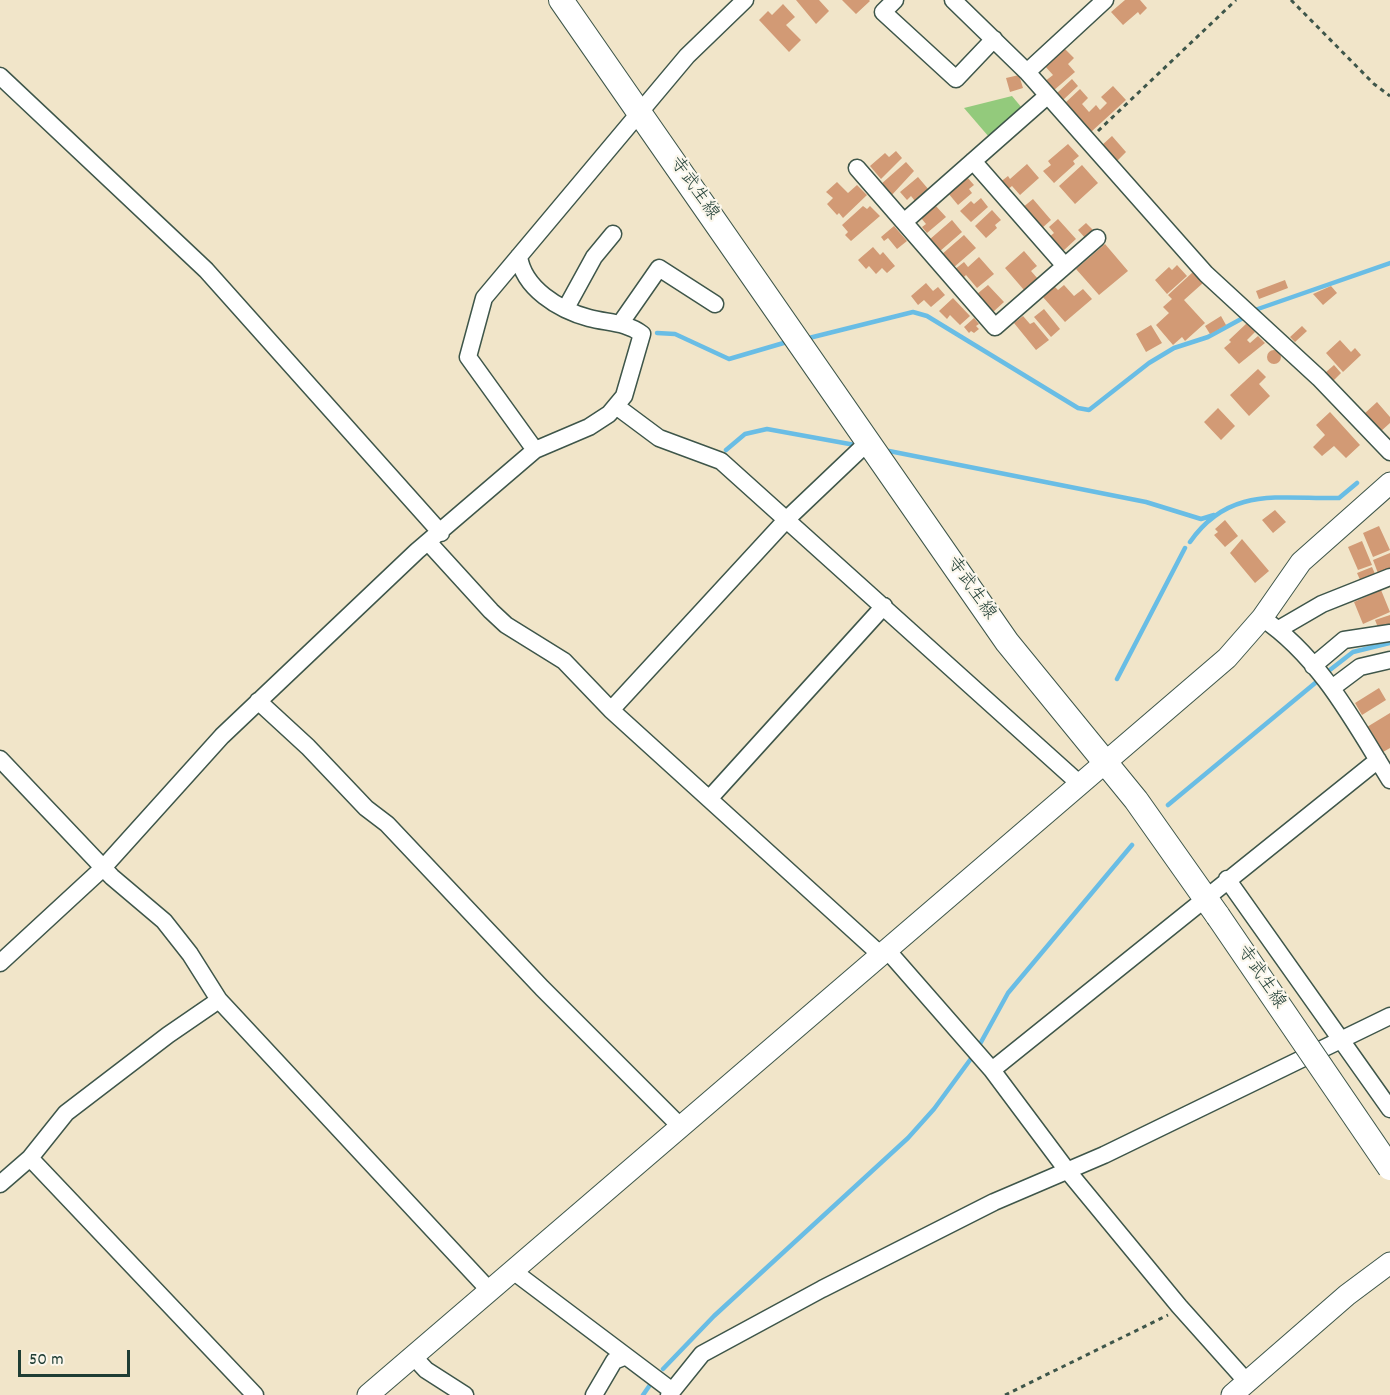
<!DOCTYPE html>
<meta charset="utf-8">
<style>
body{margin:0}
#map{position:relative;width:1390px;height:1395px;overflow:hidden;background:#f1e5c9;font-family:Dekko,sans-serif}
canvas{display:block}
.scale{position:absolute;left:18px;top:1350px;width:112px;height:27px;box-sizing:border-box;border:3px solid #1f3d34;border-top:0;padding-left:8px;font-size:18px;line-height:21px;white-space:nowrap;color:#1f3d34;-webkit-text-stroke:4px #fbf7ec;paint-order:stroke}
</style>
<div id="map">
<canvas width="1390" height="1395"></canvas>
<div class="scale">50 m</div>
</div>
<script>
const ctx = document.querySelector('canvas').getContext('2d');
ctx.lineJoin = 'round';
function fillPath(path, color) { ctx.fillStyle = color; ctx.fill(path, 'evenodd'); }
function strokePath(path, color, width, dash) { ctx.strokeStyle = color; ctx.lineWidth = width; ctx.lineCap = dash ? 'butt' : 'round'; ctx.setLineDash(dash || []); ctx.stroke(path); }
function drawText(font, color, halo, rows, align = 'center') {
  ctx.font = font + ' Dekko,"Klee One",sans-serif'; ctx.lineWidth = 4.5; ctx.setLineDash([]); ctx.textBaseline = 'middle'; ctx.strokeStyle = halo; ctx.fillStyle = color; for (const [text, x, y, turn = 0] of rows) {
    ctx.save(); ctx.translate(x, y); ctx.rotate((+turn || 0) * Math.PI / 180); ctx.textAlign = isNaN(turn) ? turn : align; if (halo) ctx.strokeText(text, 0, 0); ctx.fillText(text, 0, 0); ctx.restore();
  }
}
const green = new Path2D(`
 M1012,96L1022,108L989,137L964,108Z`);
const stream = new Path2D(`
 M1255,310L1390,263
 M657,333L675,334L729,359L787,342
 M805,339L913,312L927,316L1078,408L1089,410L1149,363L1174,348L1208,337L1243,318
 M726,450L745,434L767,429L855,445
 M889,451L1146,502L1201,519L1214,515
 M1190,542C1229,486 1279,499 1339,498L1357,483
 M1326,673L1353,652L1390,643
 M1117,679L1185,548
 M1168,805L1320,679
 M980,1044L1008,993L1132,845
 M663,1369L714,1316L908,1138L934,1109L970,1060
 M643,1395L652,1382`);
const building = new Path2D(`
 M796,0H819L829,11L816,24Z
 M842,0H869L870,1L856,14Z
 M1125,0H1140L1147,8L1140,15L1138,12L1123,25L1111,12Z
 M783,4L795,17L786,25L801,40L789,52L759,20L768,11L772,15Z
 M1064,48L1074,58L1068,64L1075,72L1053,91L1044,82L1053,75L1044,65Z
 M1019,75L1023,88L1010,92L1006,78Z
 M1072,79L1078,86L1063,100L1057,93Z
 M1113,86L1126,100L1091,132L1065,103L1080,89L1088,98L1082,104L1089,112L1096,105L1100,110L1107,103L1101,97Z
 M1112,136L1126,152L1116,162L1101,146Z
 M1068,144L1079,156L1073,161L1075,164L1054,183L1043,171L1051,165L1048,161Z
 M896,151L902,158L881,179L870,166L885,153L889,157Z
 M906,162L914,171L890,197L880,185Z
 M1027,164L1039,178L1020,195L1012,186L1006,191L999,183L1008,176L1010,179Z
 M1082,165L1098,183L1075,204L1059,186Z
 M918,177L929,190L915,201L911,196L907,200L900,192Z
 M967,177L974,185L969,189L972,193L958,205L948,193Z
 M837,182L848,193L857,185L867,195L843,218L839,213L837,215L827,204L833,198L826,192Z
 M981,198L988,207L971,222L960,211L971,201L974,204Z
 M1033,199L1051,220L1041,229L1022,208Z
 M935,205L946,217L927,233L922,227L926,224L921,218Z
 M863,206L867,209L870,206L880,216L851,241L845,235L848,232L842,225Z
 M992,210L1001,220L995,225L997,228L986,238L975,226Z
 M1058,219L1076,239L1062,252L1049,237L1054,233L1049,227Z
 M952,220L962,232L939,252L929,240Z
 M1086,223L1094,231L1086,239L1078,230Z
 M894,226L907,241L897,249L888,238L884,241L881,237Z
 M964,235L976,248L953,268L941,255Z
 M1105,244L1128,271L1099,295L1076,269Z
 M873,247L880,255L883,252L895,266L887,273L882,268L876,274L869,266L866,269L858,260Z
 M1024,251L1037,266L1031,271L1038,279L1024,290L1005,268Z
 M979,257L994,274L977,288L966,275L962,279L954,270L964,262L968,267Z
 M1177,265L1187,276L1167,294L1155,280L1169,267L1172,270Z
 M1193,272L1203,283L1184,300L1205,323L1185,341L1182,337L1173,345L1156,325L1169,313L1163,307L1172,299L1168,295Z
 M1285,280L1288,288L1259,299L1256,291Z
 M926,283L933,291L938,287L945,295L931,307L924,300L918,305L911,296Z
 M988,285L1004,302L993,312L977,294Z
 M1064,285L1074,296L1083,289L1092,299L1065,322L1042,296L1054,286L1058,290Z
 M1331,286L1337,293L1323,305L1313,294Z
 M953,298L970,316L960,325L950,315L947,319L939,311Z
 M1044,309L1060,329L1051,337L1034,317Z
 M1023,316L1030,324L1034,322L1049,340L1036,350L1014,323Z
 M1221,316L1226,325L1210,334L1205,326Z
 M974,318L979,324L976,326L979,329L974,333L971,331L969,333L964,327Z
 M1247,323L1255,332L1247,340L1250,343L1258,336L1265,343L1239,364L1224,348L1231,342L1229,340Z
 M1151,325L1162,343L1146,352L1136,334Z
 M1302,326L1307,331L1295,342L1290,337Z
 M1340,340L1351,352L1355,348L1361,355L1343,372L1326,353Z
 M1267 357a7 7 0 1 1 14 0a7 7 0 1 1-14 0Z
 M1334,365L1341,373L1332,382L1325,373Z
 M1258,369L1266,377L1259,384L1270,396L1249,416L1230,395Z
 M1377,402L1390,417V423L1380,432L1364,414Z
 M1218,408L1235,426L1221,440L1204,422Z
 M1330,412L1360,445L1346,458L1334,446L1322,456L1313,447L1325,435L1316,425Z
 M1275,510L1286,522L1273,533L1262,520Z
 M1225,520L1238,536L1225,547L1214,535L1218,532L1215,529Z
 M1379,526L1390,550L1373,557L1363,533Z
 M1242,539L1269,571L1255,583L1230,553Z
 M1362,541L1372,565L1358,570L1348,547Z
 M1390,553V571L1379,576L1373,560Z
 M1372,567L1376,576L1361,582L1357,573Z
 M1381,590L1390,612L1363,624L1354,602Z
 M1390,615V626L1379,630L1375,620Z
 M1379,688L1386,700L1362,715L1355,703Z
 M1390,713V748L1383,752L1367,727Z`);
const path = new Path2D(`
 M1291,0L1374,84L1390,96
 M1098,131L1236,0
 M1005,1395L1168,1315`);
const minor = new Path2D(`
 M895,0L883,12L956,79L994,39
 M953,0L1027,72L1206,274L1319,378L1390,452
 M1027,72L1105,0
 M0,76L206,270L441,533
 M973,161L1065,266
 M857,168L995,327L1097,238
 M904,222L1047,96
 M566,308L594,257L613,234
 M620,324L659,268L715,304
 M616,406L659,438L721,461L1081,785
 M535,450L468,357L484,298L687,56L745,0
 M429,543L491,611L506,625L564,661L611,710L881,955
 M1262,618C1320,657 1354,722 1390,780
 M1279,629L1322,604L1390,577
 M1313,666L1344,640L1390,633
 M1332,688L1360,667L1390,660
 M258,701L308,747L366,808L387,824L542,988L681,1127
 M611,710L787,519L868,442
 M0,759L112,877L164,921L190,954L219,1000L490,1291
 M709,799L884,606
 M1227,879L1390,1109
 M887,950L992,1070L1066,1169L1179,1306L1247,1382
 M0,963L103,868L222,736L417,551L535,450L589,427L609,414L624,396L642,334C626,322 608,323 589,318C559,310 523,288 519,256
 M992,1070L1378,760
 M30,1158L255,1395
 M0,1184L30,1158L66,1113L168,1035L219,1000
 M513,1271L671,1390
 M413,1356L426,1370L465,1395
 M594,1395L614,1361L626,1356
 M669,1395L702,1354L822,1289L994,1202L1104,1155L1390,1016`);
const tertiary = new Path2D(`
 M368,1395L1227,658L1262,618L1301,562L1390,483
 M1232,1395L1347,1295L1390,1263`);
const secondary = new Path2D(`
 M561,0L1007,642L1136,800L1218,916`);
const secondaryBridge = new Path2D(`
 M1218,916L1390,1168`);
const streetNames = [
 ["寺武生線",693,189,55],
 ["寺武生線",970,589,55],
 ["寺武生線",1260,978,56]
];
fillPath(green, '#93ca7c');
strokePath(stream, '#69bde5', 4.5);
fillPath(building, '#d29a75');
strokePath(minor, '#3e564a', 19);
strokePath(tertiary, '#3e564a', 23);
strokePath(secondary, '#3e564a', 26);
strokePath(path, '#3e564a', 3, [4.5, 4.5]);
strokePath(minor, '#fff', 16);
strokePath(tertiary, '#fff', 21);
strokePath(secondary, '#fff', 24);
strokePath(secondaryBridge, '#3e564a', 26, []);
strokePath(secondaryBridge, '#fff', 24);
drawText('18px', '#1f3d34', '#fbf7ec', streetNames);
</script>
